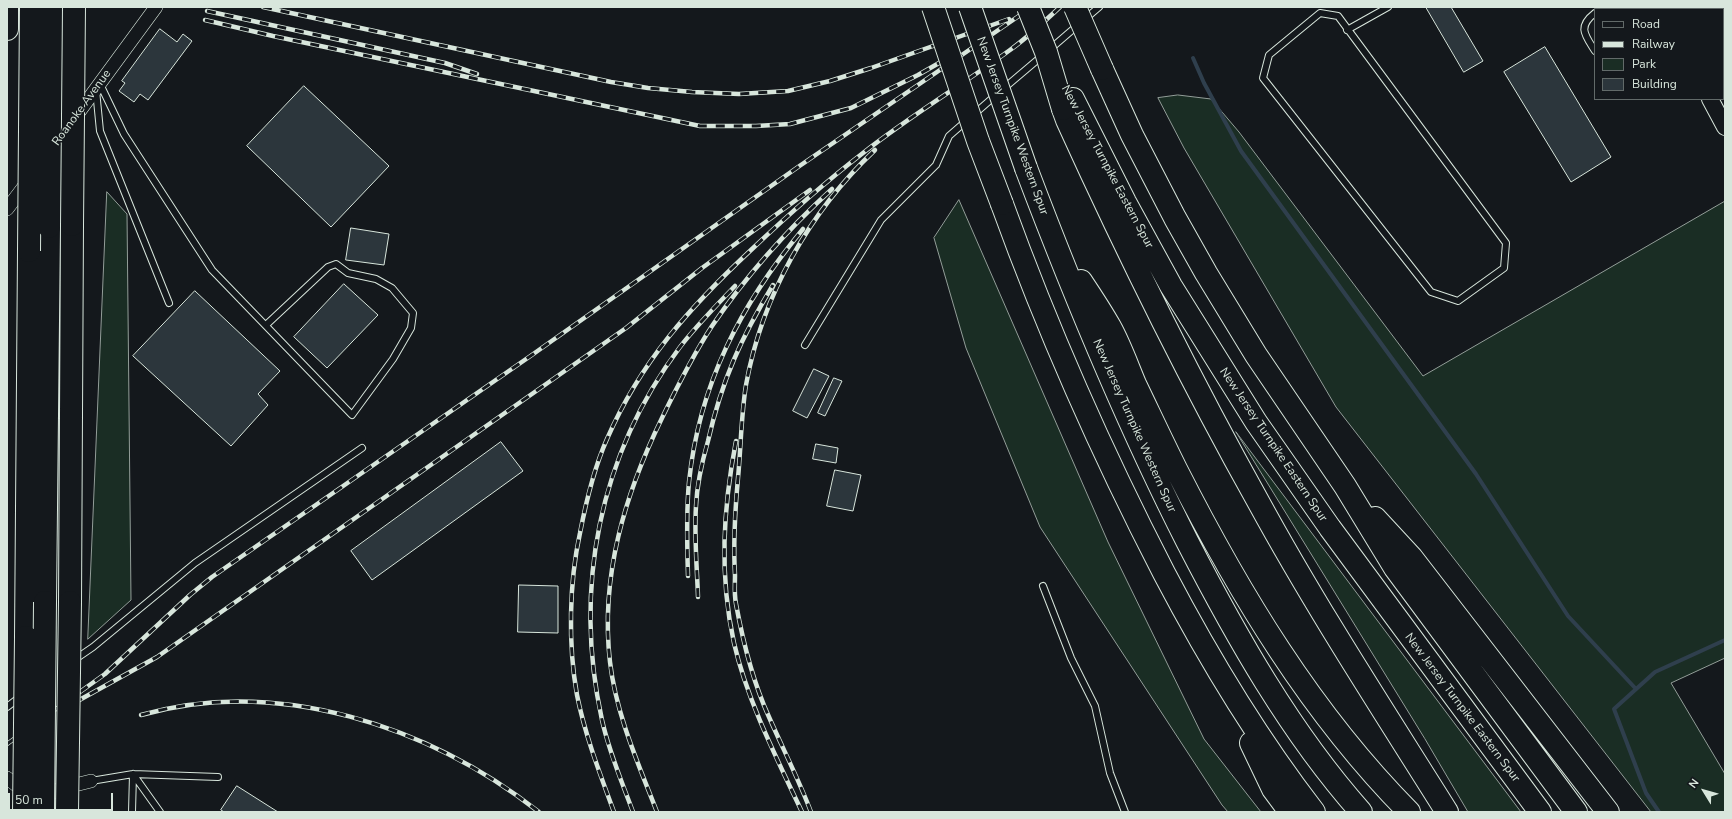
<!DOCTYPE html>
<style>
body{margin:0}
#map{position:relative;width:1732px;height:819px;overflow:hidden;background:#14181c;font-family:"Nunito Sans",sans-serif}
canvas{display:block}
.frame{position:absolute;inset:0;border:8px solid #d8e6dc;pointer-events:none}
.legend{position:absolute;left:1594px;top:8px;width:130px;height:92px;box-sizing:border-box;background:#14181c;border:1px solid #626a69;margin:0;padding:5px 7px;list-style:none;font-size:12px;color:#d8e6dc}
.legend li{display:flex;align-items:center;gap:8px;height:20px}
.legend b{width:20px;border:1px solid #626a69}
.north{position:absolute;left:1684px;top:771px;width:40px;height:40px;-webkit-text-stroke:3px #14181c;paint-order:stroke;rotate:307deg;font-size:11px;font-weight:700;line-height:16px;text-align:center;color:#d8e6dc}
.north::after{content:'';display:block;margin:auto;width:14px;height:18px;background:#d8e6dc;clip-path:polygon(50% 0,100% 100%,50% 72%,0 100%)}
.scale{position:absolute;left:8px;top:793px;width:105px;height:18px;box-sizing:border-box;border:2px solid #d8e6dc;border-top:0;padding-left:5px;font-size:12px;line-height:14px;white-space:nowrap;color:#d8e6dc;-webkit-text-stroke:3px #14181c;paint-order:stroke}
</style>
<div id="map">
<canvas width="1732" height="819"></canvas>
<div class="frame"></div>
<ul class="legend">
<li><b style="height:5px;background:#14181c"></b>Road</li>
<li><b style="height:5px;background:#d8e6dc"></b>Railway</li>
<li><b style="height:11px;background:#1a2d24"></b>Park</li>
<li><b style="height:11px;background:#2c363c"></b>Building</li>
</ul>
<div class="north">N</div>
<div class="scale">50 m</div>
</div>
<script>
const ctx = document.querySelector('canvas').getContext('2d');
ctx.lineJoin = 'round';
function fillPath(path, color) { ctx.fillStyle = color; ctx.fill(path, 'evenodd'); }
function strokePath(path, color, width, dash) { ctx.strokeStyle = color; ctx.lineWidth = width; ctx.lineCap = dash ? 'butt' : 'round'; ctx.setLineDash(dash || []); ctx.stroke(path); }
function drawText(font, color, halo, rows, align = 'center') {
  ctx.font = font + ' "Nunito Sans",sans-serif'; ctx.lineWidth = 3; ctx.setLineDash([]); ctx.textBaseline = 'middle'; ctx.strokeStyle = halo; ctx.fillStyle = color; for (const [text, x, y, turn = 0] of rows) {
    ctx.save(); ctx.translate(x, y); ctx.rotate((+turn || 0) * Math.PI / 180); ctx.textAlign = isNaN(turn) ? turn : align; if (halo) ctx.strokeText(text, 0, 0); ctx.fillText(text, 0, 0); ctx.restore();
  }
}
const green = new Path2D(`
 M1178,95L1211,99L1239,132L1423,376L1725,201V658L1671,683L1725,774V812H1651L1336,407L1184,148L1158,98Z
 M107,192L127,214L131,600L88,639Z
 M959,200L1108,542L1204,739L1261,812H1228L1222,805L1040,527L966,348L934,238Z
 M1236,432L1521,812H1468L1425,739Z`);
const stream = new Path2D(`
 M1193,58L1204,83L1241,151L1476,474L1568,616L1636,689
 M1659,812L1646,793L1614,709L1655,672L1725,640`);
const building = new Path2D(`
 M1426,7H1451L1483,61L1464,72Z
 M160,29L177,42L183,34L192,41L148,100L140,94L134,102L119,91L125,83L122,81Z
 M1545,47L1611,157L1571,182L1504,72Z
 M304,86L389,166L331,227L247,146Z
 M351,228L389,234L384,265L346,260Z
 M344,284L378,315L327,368L294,337Z
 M195,291L280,371L258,394L268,405L231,446L133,356Z
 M814,369L829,376L807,418L793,411Z
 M834,378L842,381L825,416L818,413Z
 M501,442L523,471L372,580L351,551Z
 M816,444L838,448L836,463L813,459Z
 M835,470L861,475L853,511L827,506Z
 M519,585L558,586V633L518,632Z
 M237,786L278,812H224L221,810Z`);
const service = new Path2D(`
 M1601,9L1603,7
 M1320,13L1338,16L1506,243L1504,268L1458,301L1431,292L1263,78L1269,55Z
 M1595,13C1577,27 1585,35 1595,51
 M1085,19L1099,7
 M1347,30L1388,7
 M1049,50L1078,25
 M100,84L124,134L212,270L352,415L393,359L411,328L413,313L392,288L376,279L348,273L336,264L328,267L266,325
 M1003,89L1042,56
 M96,90L100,131L169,303
 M805,345L881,220L936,165L949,136L996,95
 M1043,586L1071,658L1095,706L1110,773L1125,812
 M74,660L93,647L195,563L362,448
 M7,707L20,697
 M133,774L160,812
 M91,781L133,774L218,777
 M132,812L133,774`);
const minor = new Path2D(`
 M51,150L156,7
 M7,209L29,180
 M7,778L28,794
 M38,799L63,788L91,781`);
const tertiary = new Path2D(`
 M1657,7L1659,9
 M1710,99L1725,127`);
const motorway = new Path2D(`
 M7,29V7
 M1102,69L1132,135L1175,218L1206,273L1256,355L1345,486L1395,568L1576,812
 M1073,99L1125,202L1171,286L1256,422L1330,528L1540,812
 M1063,109L1067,120C1126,250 1189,378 1259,503C1317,609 1383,710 1447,812
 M1026,168C1074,295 1126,421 1187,541C1236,636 1290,732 1361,812
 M1002,204C1048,331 1102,453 1164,573C1208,657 1256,737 1314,812
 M1081,281C1091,296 1101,311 1110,327C1120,345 1127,365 1135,384C1149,413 1162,441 1176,469C1239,593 1311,713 1409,812
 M1375,518L1412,558L1608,812
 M45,602L49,227
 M70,602L72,225
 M26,637L29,251
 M1251,743L1273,789L1290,812`);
const rail = new Path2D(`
 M263,7L611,82L648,88L692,92L739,94L788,91L830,81L871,68L1009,19
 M207,11L445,63L477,74
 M205,20L273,36L700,126H756L790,124L851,108L918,75L946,59
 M736,441C723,509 719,575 734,643C747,700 777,759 802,812
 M688,576C687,545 686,513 689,482C699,384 741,304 803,229
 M698,597C697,567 694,536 696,506C697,484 702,462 708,441C722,380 741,338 773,285
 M74,703L157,657L626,328L702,268L810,190
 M141,715C278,676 429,726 539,812
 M7,744L105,674L190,595L212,577L529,357L798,167L1032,7
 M614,812C600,774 585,735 577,695C568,645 569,583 580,533C586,502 594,468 607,439C641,361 690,307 751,250C787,216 824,183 863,153C910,116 962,85 1010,50C1028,37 1044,22 1060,7
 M633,812C622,782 609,752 602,720C573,588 599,455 680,347C697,325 716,306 735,286
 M657,812C638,763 616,714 610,662C600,576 625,494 662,418C677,387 693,355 712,326C746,276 787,230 832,189
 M811,812C799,780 783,749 769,717C753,682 743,642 736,604C734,594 735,584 735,575C733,542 735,511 738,478C741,447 741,416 746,385C762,296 809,212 875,150`);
const motorwayBridge = new Path2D(`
 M933,7L978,141L1002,204
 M970,7L1026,168
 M1028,7L1046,52L1063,109
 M1075,7L1102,69
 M72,225L74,7
 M49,227L51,7
 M29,251L31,7
 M24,812L26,637
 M43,812L45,602
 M67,812L70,602`);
const streetNames = [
 ["Roanoke Avenue",82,108,-54],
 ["New Jersey Turnpike Western Spur",1012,126,70],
 ["New Jersey Turnpike Eastern Spur",1107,167,62],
 ["New Jersey Turnpike Western Spur",1134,426,66],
 ["New Jersey Turnpike Eastern Spur",1273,445,56],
 ["New Jersey Turnpike Eastern Spur",1462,708,53]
];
fillPath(green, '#1a2d24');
strokePath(green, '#939e99', 1);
strokePath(stream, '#2f3f4d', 4);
fillPath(building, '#2c363c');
strokePath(building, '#d8e6dc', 1);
strokePath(service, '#d8e6dc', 8);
strokePath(minor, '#d8e6dc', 14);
strokePath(tertiary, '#d8e6dc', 18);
strokePath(motorway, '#d8e6dc', 24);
strokePath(service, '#14181c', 6);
strokePath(minor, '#14181c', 13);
strokePath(tertiary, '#14181c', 16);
strokePath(motorway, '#14181c', 22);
strokePath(rail, '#d8e6dc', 4.5);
strokePath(rail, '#14181c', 3, [9]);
strokePath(motorwayBridge, '#d8e6dc', 24, []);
strokePath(motorwayBridge, '#14181c', 22);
drawText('12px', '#d8e6dc', '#14181c', streetNames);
</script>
